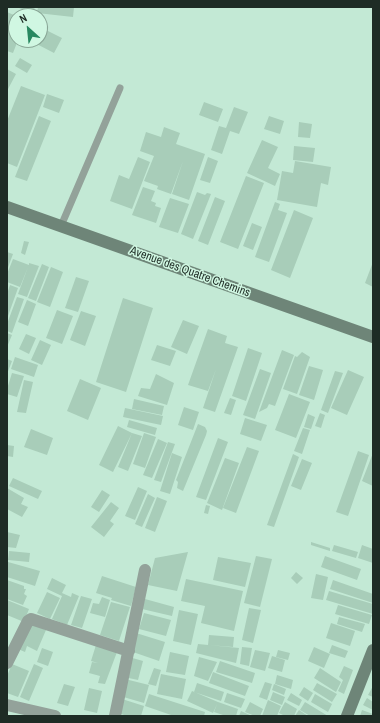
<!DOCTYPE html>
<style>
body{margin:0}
#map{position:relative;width:380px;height:723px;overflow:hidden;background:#c3e9d5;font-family:"Archivo Narrow",sans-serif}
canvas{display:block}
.frame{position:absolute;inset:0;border:8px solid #1e2c25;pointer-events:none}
.north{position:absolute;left:8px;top:8px;width:40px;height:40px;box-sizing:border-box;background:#d0f7e2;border:1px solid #89a696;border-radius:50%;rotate:333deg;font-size:11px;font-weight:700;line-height:16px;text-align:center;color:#1e2c25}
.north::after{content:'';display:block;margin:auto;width:14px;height:18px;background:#288860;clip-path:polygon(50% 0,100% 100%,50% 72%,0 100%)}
</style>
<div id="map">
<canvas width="380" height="723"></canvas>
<div class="frame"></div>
<div class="north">N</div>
</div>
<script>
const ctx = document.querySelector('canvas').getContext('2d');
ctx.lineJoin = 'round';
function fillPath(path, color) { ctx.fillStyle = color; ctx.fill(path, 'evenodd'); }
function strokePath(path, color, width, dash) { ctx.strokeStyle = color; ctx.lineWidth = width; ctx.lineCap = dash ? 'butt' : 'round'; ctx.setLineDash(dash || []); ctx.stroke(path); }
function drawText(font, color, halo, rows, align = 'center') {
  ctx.font = font + ' "Archivo Narrow",sans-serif'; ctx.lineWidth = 3; ctx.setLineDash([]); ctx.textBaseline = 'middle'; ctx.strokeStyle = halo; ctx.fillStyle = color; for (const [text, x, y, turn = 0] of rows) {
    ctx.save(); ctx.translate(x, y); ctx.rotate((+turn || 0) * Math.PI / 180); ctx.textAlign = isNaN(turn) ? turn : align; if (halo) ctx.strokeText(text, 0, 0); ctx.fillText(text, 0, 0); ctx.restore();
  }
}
const building = new Path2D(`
 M20,7H35L33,13L19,8Z
 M38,7H74L73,17L37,13Z
 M7,12L16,16V40H18L13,53L7,51Z
 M40,27L62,38L54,53L29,40H40Z
 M20,58L32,65L27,73L15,66Z
 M7,69L16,74L7,91Z
 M21,86L45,95L17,167L7,163V121Z
 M47,94L64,100L59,113L43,107Z
 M204,102L223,109L218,122L199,115Z
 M234,107L248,112L239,134L230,131L222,154L211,150L219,126L226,128Z
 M39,116L51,121L27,181L15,177Z
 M269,116L284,121L280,134L264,129Z
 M299,122L312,124L310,138L298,137Z
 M164,127L180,133L176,144L205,154L189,200L172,194L183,161L171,194L157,189L158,186L144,181L154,156L140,151L146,132L161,137Z
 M262,140L278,147L268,168L280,174L275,186L247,173Z
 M294,146L315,148L313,162L293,160Z
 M138,157L150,162L132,209L110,201L119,175L129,179Z
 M208,157L218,161L210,183L200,180Z
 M295,161L331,167L328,185L321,183L317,207L277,200L282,171L293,173Z
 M246,176L264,183L238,249L220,242Z
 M143,187L155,191L151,201L156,203L155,206L161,208L156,223L132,215Z
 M197,192L205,195L207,193L211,194L193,239L181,234Z
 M215,197L225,201L208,245L198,241Z
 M170,198L189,204L178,233L159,227Z
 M275,202L280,204L278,210L287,213L269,262L255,257Z
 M294,210L313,218L290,278L271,270Z
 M252,223L262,227L253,250L243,246Z
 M24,241L29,242L25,255L21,253Z
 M7,252L13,254L7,270Z
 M13,259L29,265V263L39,266L27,297L18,294L28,267L20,287L7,282V274Z
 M373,262V287L365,283Z
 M42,264L49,267L36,301L28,298Z
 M51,267L63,272L50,307L37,302Z
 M76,277L89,281L78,312L65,308Z
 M10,285L18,288L8,316H7V294Z
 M17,297L24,299L12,333L7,331V324Z
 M123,298L153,308L126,392L96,382Z
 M27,300L36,304L28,326L18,322Z
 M57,310L73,316L62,344L46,338Z
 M81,311L96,316L85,346L70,340Z
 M183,320L199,326L187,354L171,347Z
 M208,329L227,336L225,343L238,347L215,412L203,408L216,369L208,391L188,385Z
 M7,333L12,335L7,347Z
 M26,334L36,338L29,354L19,349Z
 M40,340L51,345L42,365L31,360Z
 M157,345L176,351L170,366L151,360Z
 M248,348L262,353L246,401L232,396Z
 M282,350L294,355L275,406L269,404L267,408L259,412Z
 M302,352L310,357L297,394L283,389L295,356L297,357Z
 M15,357L38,365L34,377L11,369Z
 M7,359L12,361L7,374Z
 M309,366L323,370L314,400L299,395Z
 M260,369L271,373L255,419L243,415Z
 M348,370L364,377L347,415L331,408Z
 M335,371L343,373L328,413L321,410Z
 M12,373L24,376L17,397L7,394V389Z
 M156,374L174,383L167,405L138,396L141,388L150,389Z
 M80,379L101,388L88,420L67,411Z
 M24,380L33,382L26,413L17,412Z
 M289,394L310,402L296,438L275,430Z
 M230,398L236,400L231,415L224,413Z
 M134,399L164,406L162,415L132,409Z
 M184,407L199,412L193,430L178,425Z
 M125,408L163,416L161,425L123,417Z
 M320,413L325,415L321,428L315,426Z
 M308,414L315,417L311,429L304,427Z
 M245,418L267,425L261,441L240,434Z
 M129,420L157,428L155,435L127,427Z
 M198,424L205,427L207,431L206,435L183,491L177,488L178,482L176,480Z
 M118,426L132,433L113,472L99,465Z
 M303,428L310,430L302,454L294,451Z
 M31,429L53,438L47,455L24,447Z
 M132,433L142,436L128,471L118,467Z
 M144,433L156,437L145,468L133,464Z
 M218,438L228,442L206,500L196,497Z
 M158,439L167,443L152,478L143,475Z
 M168,442L175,444L161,482L154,480Z
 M7,445L14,446L13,457L7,456Z
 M247,447L259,451L236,513L223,508Z
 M358,451L369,455L348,516L336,512Z
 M172,453L182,457L170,494L160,491Z
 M373,453V486L362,481Z
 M293,454L299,457L274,527L267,525Z
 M225,458L239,463L222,510L207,503Z
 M302,459L312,463L301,490L291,486Z
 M13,478L42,491L38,499L9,486Z
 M138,487L147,491L135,520L125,516Z
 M7,488L24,498L21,504L28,507L22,517L7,509Z
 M102,490L110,495L99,512L91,507Z
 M148,494L155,498L142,527L135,524Z
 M157,497L167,501L155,532L145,528Z
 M111,502L119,508L110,521L114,524L104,537L91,527Z
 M206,505L210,506L208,514L204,513Z
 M7,532L20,535L16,548L7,547Z
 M311,542L330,548V551L311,545Z
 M334,545L358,552L356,558L332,551Z
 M362,545L373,549V563L358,558Z
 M9,551L30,553L29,562L8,560Z
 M188,552L177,591L148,585L155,558Z
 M256,556L272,559L260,607L244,603Z
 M325,556L361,569L357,580L321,567Z
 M218,557L251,563L245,587L213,580Z
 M8,562L40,571L35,586L7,577Z
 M296,572L303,578L297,584L291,578Z
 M316,574L328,577L323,600L311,598Z
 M102,576L136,587L131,606L111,600L112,598L96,593Z
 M52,578L66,585L62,593L71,597L72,593L79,596L67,625L52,619L62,596L47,589Z
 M186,579L243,591L234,631L201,623L205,606L181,601Z
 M7,580L24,586V589H26L24,594L27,596L23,605L7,599Z
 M333,580L373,594V603L330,589Z
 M329,591L373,604V614L326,600Z
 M47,592L60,598L50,619L37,613Z
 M81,596L92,599L82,628L71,625Z
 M102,597L110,600L105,617L90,613L93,603L99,604Z
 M145,599L174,607L172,616L142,609Z
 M7,600L29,609L24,622L7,615Z
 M111,602L130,607L119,641L100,635Z
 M338,605L372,615L369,624L335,614Z
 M249,608L261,610L253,643L242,640Z
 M179,610L198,614L191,645L173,641Z
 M144,613L171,620L166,636L139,629Z
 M339,617L365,624L362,632L337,624Z
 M30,623L46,630L37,651L27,646L25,652L18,649Z
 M331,623L355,631L350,646L326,638Z
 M136,633L165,642L159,661L130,651Z
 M209,635L234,637L233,647L208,645Z
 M198,644L239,648L236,663L196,653Z
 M96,645L117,652L105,684L98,683L100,676L89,673L92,662L98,663L91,661Z
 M332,645L348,651L345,658L329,653Z
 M242,647L252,648L249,666L240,664Z
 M314,647L330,654L324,668L308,661Z
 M42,648L53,652L48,666L37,662Z
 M255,650L270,653L265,671L250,667Z
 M278,650L290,653L288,660L276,657Z
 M170,652L189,656L185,675L166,672Z
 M272,656L285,660L282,672L268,668Z
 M129,657L143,661L138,680L124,677Z
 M199,657L217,662L208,681L194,676Z
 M220,661L255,673L252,683L216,672Z
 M12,664L29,671L18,697L7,693V676Z
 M34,664L43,668L29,701L20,697Z
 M344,666L353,670L344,694L338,691L343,680L339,677Z
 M154,668L161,670L156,686L148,684Z
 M320,668L341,682L336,692L314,678Z
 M213,672L249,686L245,696L209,683Z
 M161,674L186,679L182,699L157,694Z
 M277,675L293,680L291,689L275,684Z
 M125,679L149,685L144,703L120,696Z
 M265,682L272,684L267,700L259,697Z
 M197,683L224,692L221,701L194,692Z
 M317,683L337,694L332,702L313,690Z
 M64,684L75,687L68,706L57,703Z
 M274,684L286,689L284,695L272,690Z
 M373,686V697L368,695Z
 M304,687L313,693L308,701L299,695Z
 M89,688L102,691L97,713L84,710Z
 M192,691L218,702L238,709L236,716H226L214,712L217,704L213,713L187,701Z
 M273,692L285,697L282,705L270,700Z
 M227,693L245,699L241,708L224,702Z
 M291,693L302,700L299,706L287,700Z
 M149,694L205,712L204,716H174L145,706Z
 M315,694L332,704L328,712L311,702Z
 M367,698L373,702V710L363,705Z
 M122,699L144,706L141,716H127L118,713Z
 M268,700L281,706L277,716H262Z
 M250,702L263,709L260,716H255L245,712Z
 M285,702L297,709L294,716H285L279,713Z
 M305,702L328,716H310L300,710Z
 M299,710L308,716H295Z
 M362,710L373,714V716H360Z
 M241,711L252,716H239Z`);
const lane = new Path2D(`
 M61,226L120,88`);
const street = new Path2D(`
 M7,663L28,621L31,619L129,651
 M7,705L55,716
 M115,716L145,570`);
const secondary = new Path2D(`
 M7,207L373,337
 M347,716L373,650`);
const streetNames = [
 ["Avenue des Quatre Chemins",190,272,20]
];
fillPath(building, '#a8cdb9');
strokePath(lane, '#93a29a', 7);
strokePath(street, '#93a29a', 12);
strokePath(secondary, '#6e8578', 12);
drawText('12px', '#1e2c25', '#d0f7e2', streetNames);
</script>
